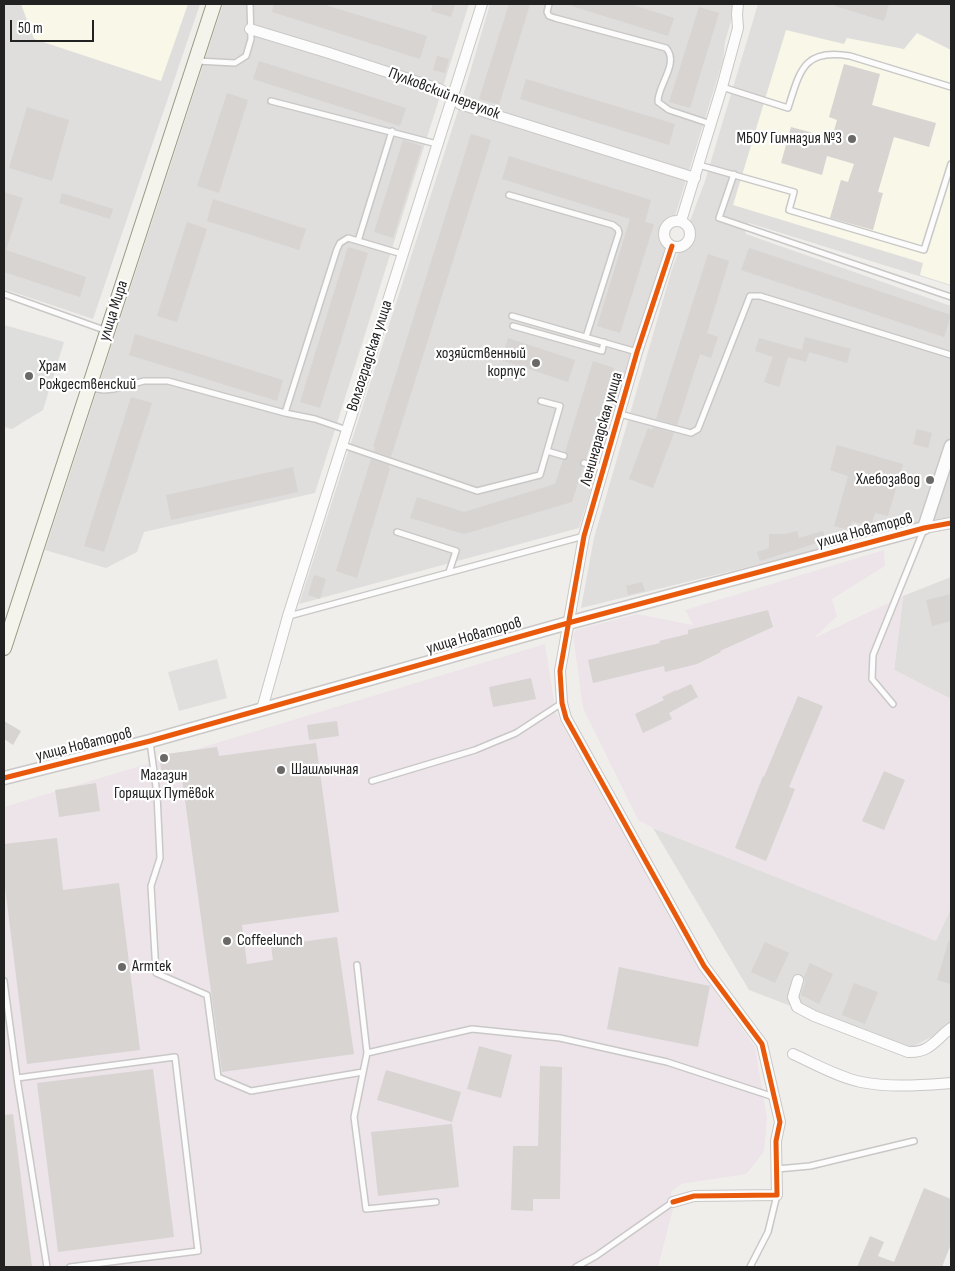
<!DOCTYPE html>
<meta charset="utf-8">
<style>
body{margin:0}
#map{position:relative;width:955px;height:1271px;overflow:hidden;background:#f0eeeb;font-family:"Sofia Sans Condensed",sans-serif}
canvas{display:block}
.frame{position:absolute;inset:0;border:5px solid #222;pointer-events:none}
.scale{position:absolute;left:10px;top:20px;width:84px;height:22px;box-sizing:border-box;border:2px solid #222;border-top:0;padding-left:6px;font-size:15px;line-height:18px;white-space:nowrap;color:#222;-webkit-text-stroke:4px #fff;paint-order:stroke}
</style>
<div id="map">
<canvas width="955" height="1271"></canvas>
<div class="frame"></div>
<div class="scale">50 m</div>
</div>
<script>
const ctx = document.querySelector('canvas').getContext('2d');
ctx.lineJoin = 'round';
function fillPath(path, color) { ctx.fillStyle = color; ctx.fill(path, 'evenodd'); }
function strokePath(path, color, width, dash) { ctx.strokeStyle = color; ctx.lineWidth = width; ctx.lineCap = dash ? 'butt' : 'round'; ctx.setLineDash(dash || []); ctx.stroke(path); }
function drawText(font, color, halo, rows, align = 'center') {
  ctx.font = font + ' "Sofia Sans Condensed",sans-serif'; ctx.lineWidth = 4.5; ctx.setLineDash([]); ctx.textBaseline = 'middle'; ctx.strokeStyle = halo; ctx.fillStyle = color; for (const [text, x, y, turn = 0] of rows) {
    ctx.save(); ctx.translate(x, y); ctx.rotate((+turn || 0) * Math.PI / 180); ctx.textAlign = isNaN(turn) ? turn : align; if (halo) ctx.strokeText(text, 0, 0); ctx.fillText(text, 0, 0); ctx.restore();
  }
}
const residential = new Path2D(`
 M4,4H200L93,319L4,289Z
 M223,4H469L315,493L144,532L137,552L106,568L45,550Z
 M490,4H736L725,42L723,60L579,528L299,604L466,86Z
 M758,4H951V286L749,223L743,226L746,234L951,306V517L581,608L594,538L672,269L705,181Z
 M951,577V699L894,670L903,596Z
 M653,828L936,940L951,908V1027L906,1050L749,990Z`);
const industrial = new Path2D(`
 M884,550L885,566L832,599L837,616L814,638L903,596L894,670L951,699V908L936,941L653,828L638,820L583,708L573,635L576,630L637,614L693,625L685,610Z
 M545,644L556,713L696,964L755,1047L767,1118L764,1152L746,1174L681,1184L671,1192L673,1209L658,1267H4V807Z`);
const education = new Path2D(`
 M21,4H188L161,81L34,39Z
 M786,30L844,44L847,38L904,49L917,33L951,50V285L920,275L923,263L733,205Z`);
const religious = new Path2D(`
 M4,325L64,342L43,410L12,429L4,427Z`);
const parking = new Path2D(`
 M217,659L227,698L179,711L168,672Z`);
const building = new Path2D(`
 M274,4H322L427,36L420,59L272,12Z
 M433,4H455L451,17L431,11Z
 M509,4H530L499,105L479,99Z
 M572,4H630L674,18L668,36L572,6Z
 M835,4H889L884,21L835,6Z
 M699,7L719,13L690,108L669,102Z
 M437,56L449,59L445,73L433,70Z
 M259,61L406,108L400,126L253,79Z
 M844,64L880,74L872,105L936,123L929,147L894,137L878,192L883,193L873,230L830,218L841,180L848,182L854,164L827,156L822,175L781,163L791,127L832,138L837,120L829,117Z
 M526,79L675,124L669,145L520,99Z
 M227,93L248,100L219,193L197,186Z
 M27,107L69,120L52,181L9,168Z
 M471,134L491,140L391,457L374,451L375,447H373Z
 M403,140L422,146L393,238L374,232Z
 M509,156L651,200L645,222L654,224L620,333L597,326L630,219L502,179Z
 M4,192L23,198L6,250L86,277L80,297L4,272Z
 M62,193L113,209L110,219L59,203Z
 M213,199L306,229L299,250L207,221Z
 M187,222L207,229L177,322L157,316Z
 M348,247L368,253L320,408L300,402Z
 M749,248L951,315L944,337L741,270Z
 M708,254L729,261L707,333L718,337L711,358L700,354L677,425L656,419Z
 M135,334L283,380L277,401L129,355Z
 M805,337L851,349L847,363L802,350Z
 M508,338L575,360L568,382L501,360Z
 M759,338L809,352L806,362L788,357L779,387L764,382L773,357L755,351Z
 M593,361L614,368L586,459H582L580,461V465L583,467L572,502L464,534L410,518L417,497L464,512L555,484L563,460L568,458V455L565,452Z
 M131,397L152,403L104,552L84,546Z
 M653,427L674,433L653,488L629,479L648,428L652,430Z
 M917,429L932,433L928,448L913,444Z
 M837,445L903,464L888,516L875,513L871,527L852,521L849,530L834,526L848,476L830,470Z
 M371,459L389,465L388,468H390L357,578L336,571Z
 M293,467L298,492L171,520L166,495Z
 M797,531L799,538L823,531L826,540L760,561L757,552L769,548V534H785Z
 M314,575L326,579L320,599L308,595Z
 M642,582L645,591L628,595L626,586Z
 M951,594V621L932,626L926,600Z
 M768,610L773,627L720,651L721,652L697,664L665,672L664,666L593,683L588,660L660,643L659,641L688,634V630Z
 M531,678L536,699L493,707L489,687Z
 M691,684L698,697L669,713L672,719L643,733L635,714L664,700L662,697L676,690V691Z
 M798,696L823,706L789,787L795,789L766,861L735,848L763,776L764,777Z
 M4,721L21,731L13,745L4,739Z
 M337,721L339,736L309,740L307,725Z
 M316,743L339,912L242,925L247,964L273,960L271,946L337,937L354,1054L222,1072L182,778L163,781L159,755L217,747L219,756Z
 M884,771L905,780L884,830L862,821Z
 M96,783L100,811L59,817L55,790Z
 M57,838L63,890L119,883L140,1050L27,1064L4,879V844Z
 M949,940L951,941V984L937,980Z
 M765,942L789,953L775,983L751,972Z
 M810,963L833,974L819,1004L801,995L805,982L804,977Z
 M619,967L710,986L698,1047L607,1029Z
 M854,983L878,992L865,1024L842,1015Z
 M479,1046L512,1055L501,1098L467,1089Z
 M540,1066L562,1067L560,1199H533V1211L511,1210L513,1146H538Z
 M153,1069L174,1237L58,1252L37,1083Z
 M386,1070L461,1092L452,1122L377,1100Z
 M13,1114L32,1267H4V1115Z
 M452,1124L459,1187L378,1196L371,1132Z
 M924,1188L951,1199V1244L942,1267H857L870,1236L884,1242L878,1256L894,1262Z`);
const service = new Path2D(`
 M549,4L547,12L549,16L555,18L666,48C680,63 657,86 658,102L669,110L711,124
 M197,61L235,63L246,56L251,39L250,4
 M722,87L788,108C800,71 803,48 850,56L951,87
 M271,101L437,144
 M699,165L794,192L789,210L924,250L951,164
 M734,174L719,218L951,297
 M509,195L613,225L618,229L619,233L586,337
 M358,241L392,131
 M4,294L107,331
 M512,316L637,352
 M513,326L602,351L604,342
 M91,388L104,390L114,389L144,381H168L285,413L315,419L347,430
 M285,413L337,249L340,243L348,238L402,254
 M620,414L691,433L698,429L750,296H760L951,355
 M343,445L477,491L540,475L560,406L541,401
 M547,451L564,456
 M584,463L604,468
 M397,532L456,551L449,572
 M289,616L584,536
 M893,704L872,679L873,655L924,529
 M150,742L157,794L160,858L151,886L156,973L207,995L218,1077L251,1091L363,1072
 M372,781L475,750L516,733L562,703
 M357,965L367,1053L472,1029L560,1038L667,1062L774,1097
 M4,981L17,1078L47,1267
 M367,1053L354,1117L366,1209L436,1202
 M17,1078L175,1057L198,1251L70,1267
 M777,1169L810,1166L914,1141
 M576,1267L596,1256L673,1202
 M750,1267L768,1232L777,1195`);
const minor = new Path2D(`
 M250,29L329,53L439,89L452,96L460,104L695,178
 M664 234a13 13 0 1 1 26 0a13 13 0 1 1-26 0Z
 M681,221L722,87L738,28L737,14L738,4
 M672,246L637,352L584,536L560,671L562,703L566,718L704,966L762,1044L780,1122L776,1141L777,1195L694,1196L673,1202
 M924,528L951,523
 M262,709L288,616L482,4
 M798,980L793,997L797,1007L814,1016L908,1052C930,1053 935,1040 951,1028
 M793,1054C815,1064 838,1077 861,1082C890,1088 923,1085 951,1083`);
const tertiary = new Path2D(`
 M4,778L150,741L568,623L924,528L951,446`);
const secondary = new Path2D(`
 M4,648L214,4`);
const cycleway = new Path2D(`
 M672,246L637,352L584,536L560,671L562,703L566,718L704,966L762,1044L780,1122L776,1141L777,1195L694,1196L673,1202
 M4,778L150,741L568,623L924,528L951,523`);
const markers = [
 [852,139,5,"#6a6968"],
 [536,363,5,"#6a6968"],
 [29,376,5,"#6a6968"],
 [930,480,5,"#6a6968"],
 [164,758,5,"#6a6968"],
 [281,770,5,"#6a6968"],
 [227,941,5,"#6a6968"],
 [122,967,5,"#6a6968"]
];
const streetNames = [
 ["Пулковский переулок",444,94,21],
 ["улица Мира",114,311,-72],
 ["Волгоградская улица",370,356,-72],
 ["Ленинградская улица",602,429,-74],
 ["улица Новаторов",865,531,-15],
 ["улица Новаторов",474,636,-16],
 ["улица Новаторов",84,745,-14]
];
const poiNames = [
 ["МБОУ Гимназия №3",842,139,"right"],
 ["хозяйственный",526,354,"right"],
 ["корпус",526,372,"right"],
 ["Храм",39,367],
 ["Рождественский",39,385],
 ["Хлебозавод",920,480,"right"],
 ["Шашлычная",291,770],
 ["Магазин",164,776,"center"],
 ["Горящих Путёвок",164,794,"center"],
 ["Coffeelunch",237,941],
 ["Armtek",132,967]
];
fillPath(residential, '#dfdedc');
fillPath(industrial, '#ede4e9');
fillPath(education, '#f8f7e8');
fillPath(religious, '#dededc');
fillPath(parking, '#e0dfde');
fillPath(building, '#d7d4d2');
strokePath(service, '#c9c8c7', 8);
strokePath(minor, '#c9c8c7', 12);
strokePath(tertiary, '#c9c8c7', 15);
strokePath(secondary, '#999a82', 16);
strokePath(service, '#fdfcfc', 5);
strokePath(minor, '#fdfcfc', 10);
strokePath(tertiary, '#fdfcfc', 12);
strokePath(secondary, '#f4f4ed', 14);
strokePath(cycleway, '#e8590c', 5);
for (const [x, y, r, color] of markers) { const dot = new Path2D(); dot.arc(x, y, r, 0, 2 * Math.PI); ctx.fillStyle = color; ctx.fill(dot); strokePath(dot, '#fff', 2); }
drawText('16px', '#222', '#fff', streetNames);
drawText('16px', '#222', '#fff', poiNames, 'left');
</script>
